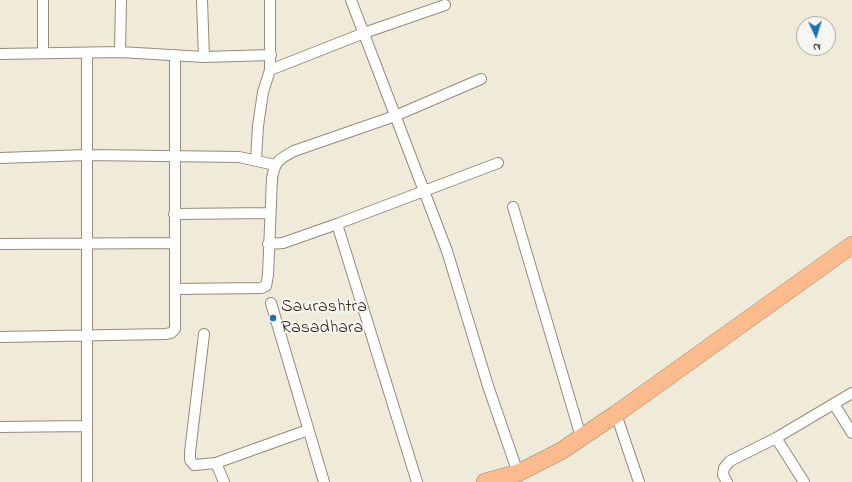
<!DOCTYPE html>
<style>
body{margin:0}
#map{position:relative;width:852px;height:482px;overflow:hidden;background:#f0ebd8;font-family:"Indie Flower",sans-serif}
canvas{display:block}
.north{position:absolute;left:796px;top:16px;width:40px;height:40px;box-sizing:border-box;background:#f6f6f2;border:1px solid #aba49d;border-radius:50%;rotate:176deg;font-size:11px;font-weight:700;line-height:16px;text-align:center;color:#3b2a1e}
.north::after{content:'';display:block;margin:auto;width:14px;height:18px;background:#1f6fb2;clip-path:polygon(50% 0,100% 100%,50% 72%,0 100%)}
</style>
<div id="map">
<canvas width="852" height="482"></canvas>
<div class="north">N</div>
</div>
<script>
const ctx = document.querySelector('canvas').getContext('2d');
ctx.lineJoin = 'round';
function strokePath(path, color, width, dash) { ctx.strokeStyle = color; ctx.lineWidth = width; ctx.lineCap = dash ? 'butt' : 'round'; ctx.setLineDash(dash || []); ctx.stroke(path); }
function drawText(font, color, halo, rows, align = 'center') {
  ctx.font = font + ' "Indie Flower",sans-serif'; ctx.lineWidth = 4; ctx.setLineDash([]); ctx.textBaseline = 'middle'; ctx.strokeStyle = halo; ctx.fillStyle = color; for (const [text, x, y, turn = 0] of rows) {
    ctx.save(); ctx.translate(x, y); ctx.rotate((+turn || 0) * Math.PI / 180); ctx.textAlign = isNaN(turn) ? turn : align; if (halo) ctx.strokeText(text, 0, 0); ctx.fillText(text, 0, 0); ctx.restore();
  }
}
const street = new Path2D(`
 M43,0V53
 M351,0L447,251L488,386L518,473
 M120,52L121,0
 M87,53V482
 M0,54L120,52L204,57L202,0
 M204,57L271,55
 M270,70L364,33L445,5
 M0,158L87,155L239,157L275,165
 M256,160L258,126L263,92L270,70V0
 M513,207L581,437
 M174,214L270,213
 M337,224L417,482
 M0,244L175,243
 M268,244L283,243L337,224L498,163
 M175,289L261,288L266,286L268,275L272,178C275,161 279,159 294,151L395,116L481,79
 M271,303L324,482
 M204,334L190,452V460L194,465L216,463L308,430
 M0,337L165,334L171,333L175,329V56
 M834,404L852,433
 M616,414L639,482
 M0,427L87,426
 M776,438L804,482
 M216,463L224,482
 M727,482L723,475L724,468L730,461L776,438L852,393`);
const primary = new Path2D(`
 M485,482L518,473L561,451L616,414L852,245`);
const markers = [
 [273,318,4,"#1f6fb2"]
];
const poiNames = [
 ["Saurashtra",281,308],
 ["Rasadhara",281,329]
];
strokePath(street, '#968a7b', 12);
strokePath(primary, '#968a7b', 18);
strokePath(street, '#fff', 10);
strokePath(primary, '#fbbb8d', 17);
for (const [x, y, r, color] of markers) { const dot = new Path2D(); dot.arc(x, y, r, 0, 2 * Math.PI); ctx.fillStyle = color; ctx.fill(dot); strokePath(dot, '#f6f6f2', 1.5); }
drawText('18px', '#3b2a1e', '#f6f6f2', poiNames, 'left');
</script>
